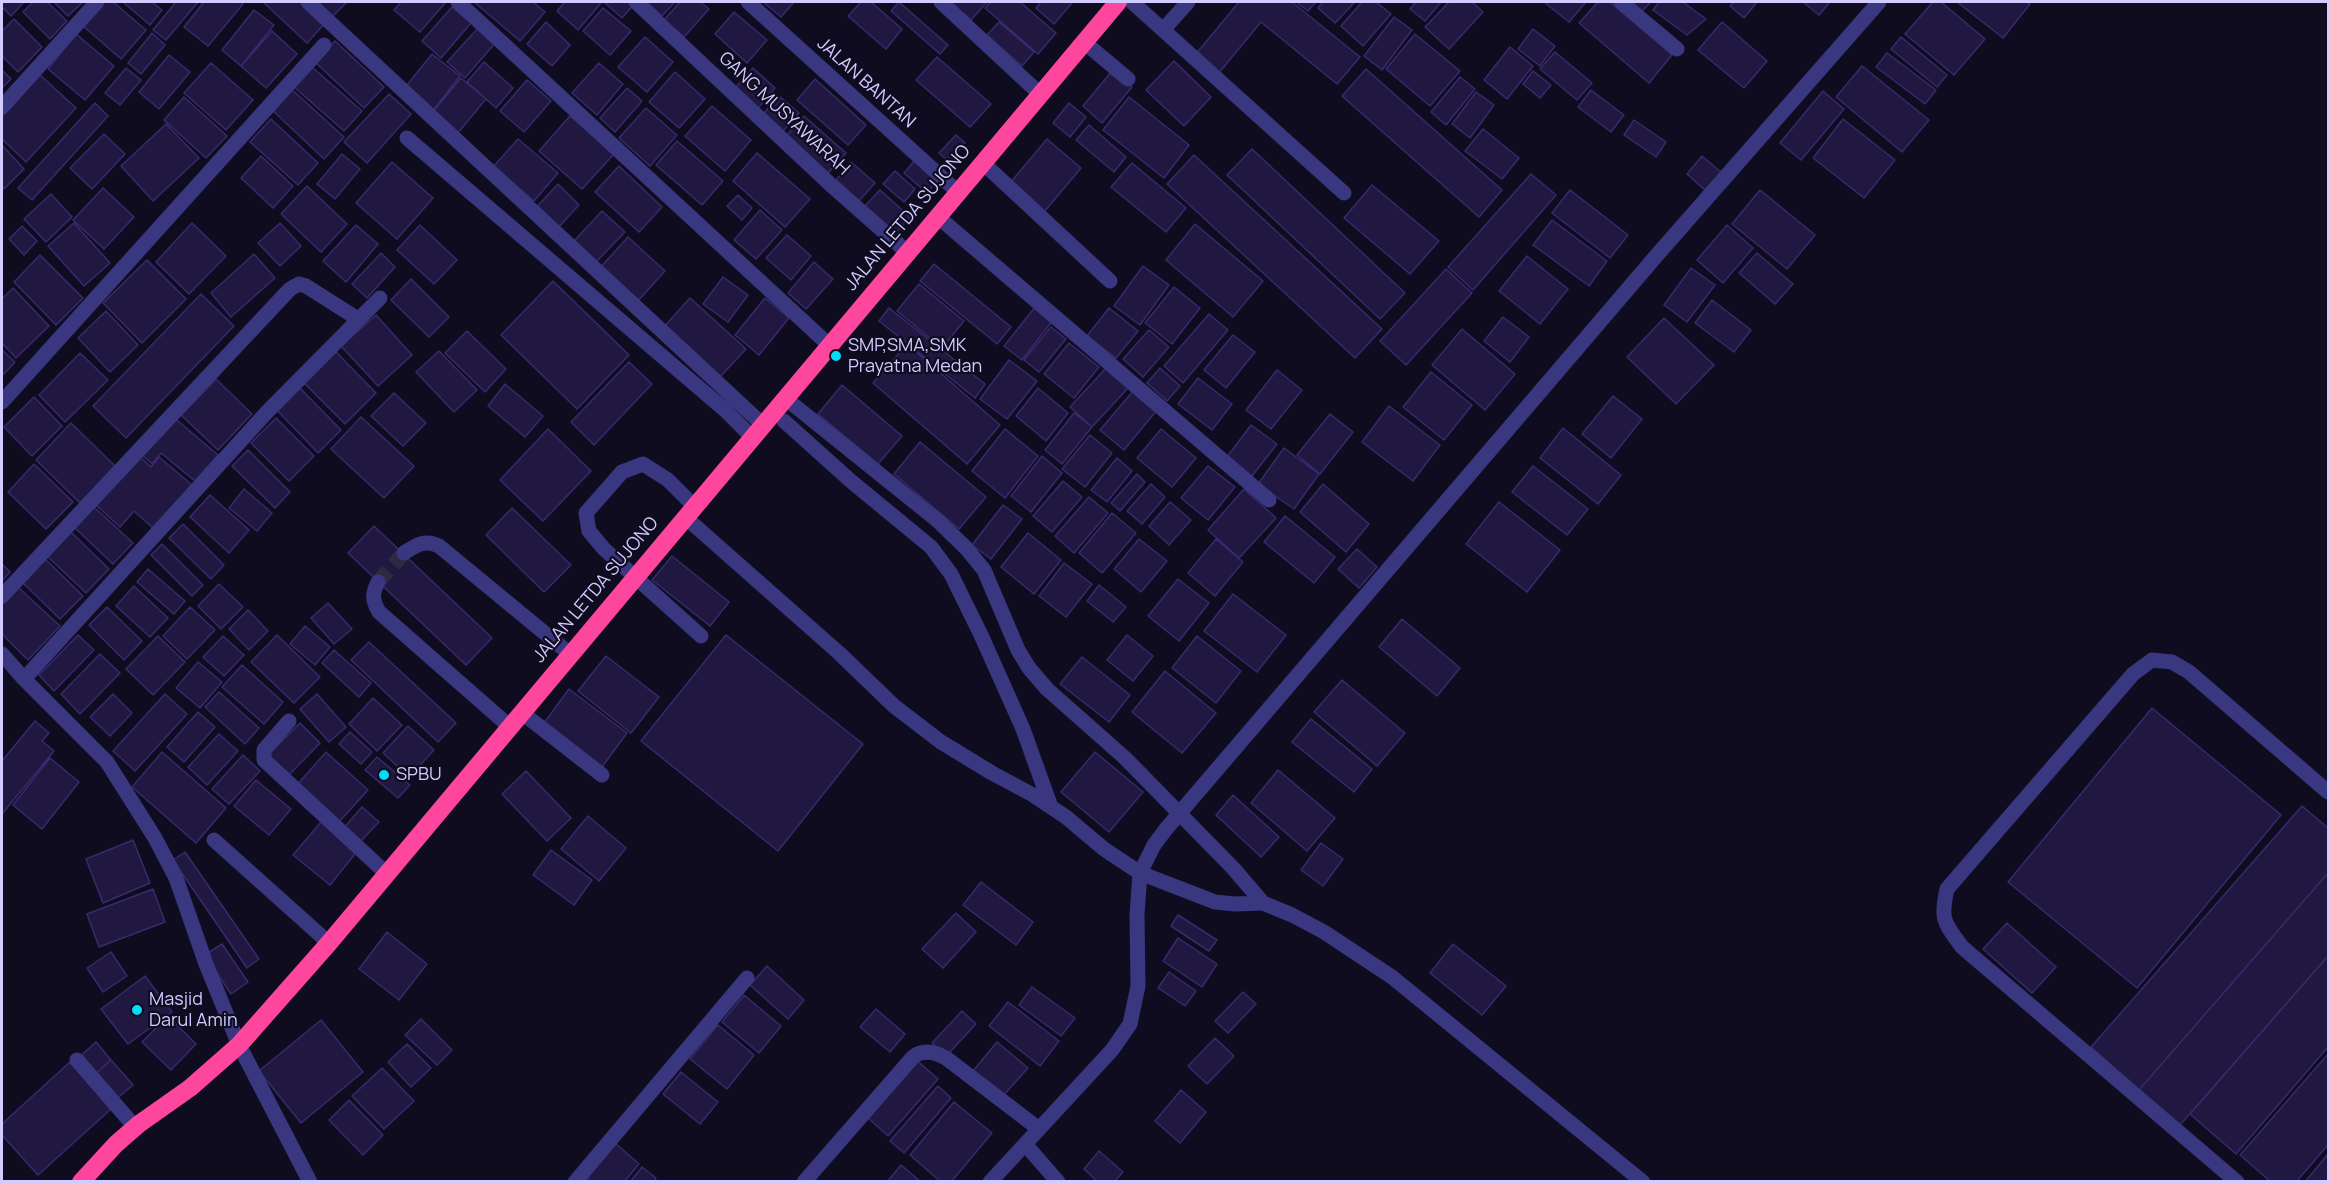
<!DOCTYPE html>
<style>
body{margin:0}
#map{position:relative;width:2330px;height:1183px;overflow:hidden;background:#100c1f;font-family:Manrope,sans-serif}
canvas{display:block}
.frame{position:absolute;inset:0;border:3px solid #d1cbff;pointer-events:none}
</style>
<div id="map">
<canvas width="2330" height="1183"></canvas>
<div class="frame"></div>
</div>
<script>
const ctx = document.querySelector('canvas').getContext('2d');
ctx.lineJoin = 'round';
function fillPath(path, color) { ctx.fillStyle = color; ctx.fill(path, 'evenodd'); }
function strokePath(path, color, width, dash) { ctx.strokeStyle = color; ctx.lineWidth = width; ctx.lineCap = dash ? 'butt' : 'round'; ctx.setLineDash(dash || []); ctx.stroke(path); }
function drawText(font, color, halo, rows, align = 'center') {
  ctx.font = font + ' Manrope,sans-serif'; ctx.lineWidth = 4.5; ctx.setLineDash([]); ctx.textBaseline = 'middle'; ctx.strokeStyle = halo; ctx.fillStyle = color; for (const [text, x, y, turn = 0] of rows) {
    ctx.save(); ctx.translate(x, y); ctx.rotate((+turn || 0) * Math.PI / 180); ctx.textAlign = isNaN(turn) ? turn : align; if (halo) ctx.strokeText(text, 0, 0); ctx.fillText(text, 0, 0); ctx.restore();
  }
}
const building = new Path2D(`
 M2,2H24L11,16L2,7Z
 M33,2H47L67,21L50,39L23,12Z
 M54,2H83L68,16Z
 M104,2H113L146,30L121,59L83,26Z
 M123,2H152L162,10L150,25Z
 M176,2H198L166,40L153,30Z
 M204,2H240L243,4L208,46L184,27Z
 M263,2H304L326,22L307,43Z
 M316,2H347L332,17Z
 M401,2H446L420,32L394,10Z
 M474,2H533L545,12L520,41Z
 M565,2H598L601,3L578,30L557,11Z
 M604,2H632L635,3L622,18Z
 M647,2H675L662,16Z
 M680,2H700L709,9L684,37L664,20Z
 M763,2H794L781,17Z
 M861,2H871L902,29L886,49L848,16Z
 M899,2L948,45L940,54L891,11Z
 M950,2H987L971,20Z
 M991,2H1020L1056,33L1038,54L985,8Z
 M1041,2H1070L1072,3L1054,24L1036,8Z
 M1239,2H1292L1360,57L1337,84L1261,22L1218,74L1195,55Z
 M1296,2H1316L1308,11Z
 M1323,2H1355L1335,23L1318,8Z
 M1362,2H1376L1391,14L1363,46L1341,26Z
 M1416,2H1441L1425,21L1410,9Z
 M1449,2H1472L1483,12L1449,49L1425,27Z
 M1544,2H1586L1569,22Z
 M1598,2H1610L1672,55L1649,83L1579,23Z
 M1631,2H1651L1642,11Z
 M1659,2H1683L1706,19L1687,35L1653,10Z
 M1734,2H1757L1744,18L1730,6Z
 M1803,2H1830L1819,15Z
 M1933,2H1941L1985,39L1954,75L1905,34Z
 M1957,2H2026L2030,4L2003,38Z
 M452,7L471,23L441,58L422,41Z
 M603,8L631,31L610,55L583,31Z
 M254,10L274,25L241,66L222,50Z
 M734,12L767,40L747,63L715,34Z
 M1394,17L1412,30L1382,70L1364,56Z
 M14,19L42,47L18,72L2,56V31Z
 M546,22L570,45L552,66L527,44Z
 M999,22L1034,52L1022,66L987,35Z
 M1722,22L1767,61L1744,88L1698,50Z
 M479,27L496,42L465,78L447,62Z
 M1533,29L1555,46L1540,66L1518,49Z
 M272,31L297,54L266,88L241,66Z
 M152,33L165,45L141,74L128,63Z
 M76,34L114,66L85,100L48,69Z
 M1415,34L1460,71L1430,106L1386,69Z
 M645,37L673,62L647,92L618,67Z
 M1901,37L1947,75L1937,87L1891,49Z
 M335,41L384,87L364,108L315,62Z
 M1510,47L1533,66L1507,99L1484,80Z
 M1555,52L1592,83L1577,100L1540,69Z
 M1887,53L1936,90L1925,104L1876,67Z
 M432,54L460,76L431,113L403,90Z
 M169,55L190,72L159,109L139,92Z
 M937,57L991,104L970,127L916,80Z
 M1174,61L1211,97L1184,126L1146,90Z
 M484,62L513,88L496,108L467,82Z
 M211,63L253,100L226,130L184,93Z
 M599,63L623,84L597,115L572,93Z
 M1862,66L1929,120L1902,152L1836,97Z
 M312,67L362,111L344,131L294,87Z
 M126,68L141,80L120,105L105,93Z
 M753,68L775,88L758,108L735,88Z
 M1366,69L1502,190L1479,217L1342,96Z
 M2,70L11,79L2,88Z
 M1112,71L1132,87L1102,123L1083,106Z
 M1533,71L1551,85L1540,98L1523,84Z
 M675,72L705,99L679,128L649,102Z
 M40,75L76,108L26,162L2,139V117Z
 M1460,77L1475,89L1446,125L1431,112Z
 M461,78L486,99L457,134L432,113Z
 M815,79L866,125L848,145L797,100Z
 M527,80L551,101L524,132L500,111Z
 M289,87L344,137L324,159L270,108Z
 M627,88L642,101L615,132L600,118Z
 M1591,90L1624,115L1611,132L1578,107Z
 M1823,91L1844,109L1801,160L1780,143Z
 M1476,92L1494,105L1470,138L1452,124Z
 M389,94L411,114L367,163L344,142Z
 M779,96L799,113L783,131L764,113Z
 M184,97L227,136L206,158L164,120Z
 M1129,97L1189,145L1164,178L1103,130Z
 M95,103L108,116L32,200L18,188Z
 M1069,103L1086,117L1070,137L1053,123Z
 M712,106L751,140L725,171L685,136Z
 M646,108L677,135L650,166L619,138Z
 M570,116L614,154L582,189L539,151Z
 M804,116L846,153L828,173L786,136Z
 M271,119L318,163L298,185L250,142Z
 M1843,119L1895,160L1864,198L1813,158Z
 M1634,120L1666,142L1656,157L1624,135Z
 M166,124L199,158L153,201L121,166Z
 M1089,125L1126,157L1114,172L1076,140Z
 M1483,129L1519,158L1502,179L1465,151Z
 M104,134L125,154L92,189L70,168Z
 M956,135L965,143L949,162L939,153Z
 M518,139L558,173L534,201L494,166Z
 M1047,139L1081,168L1044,212L1010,183Z
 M677,141L723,181L702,205L656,165Z
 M2,145L24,169L4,189L2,186Z
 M1252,149L1405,293L1380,319L1227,175Z
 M757,153L810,199L785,227L733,181Z
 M342,154L360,169L335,199L317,184Z
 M1194,155L1382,329L1355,358L1167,184Z
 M261,156L293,186L273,208L241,178Z
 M1702,156L1722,173L1706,191L1687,174Z
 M916,159L939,179L927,193L904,173Z
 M392,162L433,198L397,239L356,203Z
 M851,162L875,183L859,201L836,180Z
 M1132,163L1186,208L1166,232L1111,187Z
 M619,166L662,207L639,232L595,192Z
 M895,171L915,189L904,202L883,184Z
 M1531,174L1556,195L1473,290L1448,267Z
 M558,184L579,205L555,231L533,211Z
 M1372,185L1439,241L1410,274L1344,218Z
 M307,186L347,224L321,252L281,214Z
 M103,188L134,217L104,249L73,220Z
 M880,190L910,217L894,235L863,208Z
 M1570,190L1628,235L1610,258L1552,213Z
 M1760,190L1815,235L1787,269L1732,224Z
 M51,194L72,217L46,242L24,219Z
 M738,195L752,208L742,220L727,206Z
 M760,210L782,230L756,259L734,240Z
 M602,211L625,232L595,263L572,243Z
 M1552,220L1607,261L1589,286L1533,245Z
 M74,223L110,263L84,286L48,246Z
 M192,223L226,256L189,294L156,262Z
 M280,223L301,246L280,266L258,243Z
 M1195,224L1263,281L1233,317L1166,260Z
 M356,225L378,244L346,282L323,261Z
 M420,225L457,260L434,284L397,250Z
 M1727,225L1753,248L1723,283L1697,260Z
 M22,226L37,241L24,255L9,239Z
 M787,235L811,256L791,280L766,258Z
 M628,237L665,271L635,304L598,270Z
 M381,253L395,267L367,298L352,284Z
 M1757,253L1793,284L1775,304L1739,273Z
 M254,254L275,278L231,317L211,293Z
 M40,255L83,298L56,325L14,282Z
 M1527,256L1568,289L1540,324L1499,291Z
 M147,260L186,299L142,343L103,303Z
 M814,262L833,279L806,309L788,293Z
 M934,264L1011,327L997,344L920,281Z
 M1143,266L1169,285L1140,325L1114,306Z
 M1691,268L1715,285L1687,322L1664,305Z
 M1446,269L1472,293L1406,365L1380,341Z
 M723,277L748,295L728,322L703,304Z
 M411,279L449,317L429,337L391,300Z
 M553,281L629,355L577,409L501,335Z
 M919,284L964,321L942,348L897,311Z
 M1174,287L1200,308L1172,344L1145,323Z
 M13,288L49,326L16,358L2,343V299Z
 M201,294L234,326L126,438L93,406Z
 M690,298L746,349L718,379L662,329Z
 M765,298L789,318L759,355L735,335Z
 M1712,300L1751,330L1734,352L1695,323Z
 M1036,306L1053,320L1022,360L1004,346Z
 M889,308L985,384L975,398L879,321Z
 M1109,308L1138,331L1116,358L1087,336Z
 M106,311L138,345L110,372L78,338Z
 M1209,314L1228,330L1183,383L1164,366Z
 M376,315L412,355L378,386L341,346Z
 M1503,317L1529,337L1510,362L1484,341Z
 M1664,318L1714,365L1676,404L1627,357Z
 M1051,327L1066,339L1039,372L1024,360Z
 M1462,329L1515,374L1485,410L1432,365Z
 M1149,330L1169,347L1143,377L1123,359Z
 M467,331L506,369L485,392L445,353Z
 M1233,335L1255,352L1226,388L1204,370Z
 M1069,343L1099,367L1074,398L1044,374Z
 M907,344L1000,425L967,464L873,383Z
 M2,350L15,362L4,374L2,372Z
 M335,351L376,393L345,424L303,382Z
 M439,351L477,390L454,412L416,372Z
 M80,353L108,380L65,422L39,395Z
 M1009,360L1037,381L1007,419L980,399Z
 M629,362L652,384L594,445L571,422Z
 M1106,368L1128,388L1092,427L1070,407Z
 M1160,368L1180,386L1167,401L1147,383Z
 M1277,370L1302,390L1271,429L1246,410Z
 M1431,372L1472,405L1444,440L1403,407Z
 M1198,378L1232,404L1212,430L1178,404Z
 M216,379L252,414L218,450L181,415Z
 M505,384L543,416L525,437L488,406Z
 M842,385L902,436L878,464L818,414Z
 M298,386L341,430L318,453L275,408Z
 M1038,388L1068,413L1046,441L1016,416Z
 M1134,390L1157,410L1124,450L1100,430Z
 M394,393L426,423L403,446L371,416Z
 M1613,396L1642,419L1611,458L1582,434Z
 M34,397L62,426L32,456L4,427Z
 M1389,406L1440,445L1413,481L1362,442Z
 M1074,413L1092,427L1062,464L1045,450Z
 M1330,414L1353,432L1320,474L1297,455Z
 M172,416L218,455L195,481L161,453L152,464L140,453Z
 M361,417L414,466L384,498L331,449Z
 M276,418L314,456L289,481L251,443Z
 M71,423L115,466L80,503L36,460Z
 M1251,425L1277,444L1252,476L1227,457Z
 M1563,428L1621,475L1598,504L1540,458Z
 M548,429L591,471L543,521L500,480Z
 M1005,429L1038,456L1005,498L972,471Z
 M1161,429L1196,458L1172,487L1137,458Z
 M1090,435L1112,453L1085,487L1062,469Z
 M920,442L986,497L959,529L894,474Z
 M1284,448L1319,474L1294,509L1258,484Z
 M248,450L290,492L275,508L232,466Z
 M137,454L151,467L159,457L192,485L153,528L134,511L120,527L94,503Z
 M1042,456L1062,473L1031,512L1011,496Z
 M1117,458L1132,471L1107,502L1091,490Z
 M34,464L73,502L46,529L8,492Z
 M1208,466L1235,487L1208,520L1181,498Z
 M1533,466L1588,509L1567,535L1512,492Z
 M1137,474L1145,482L1120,511L1111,503Z
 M1063,481L1082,497L1052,532L1033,516Z
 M1151,484L1165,497L1142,524L1127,511Z
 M1323,484L1369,524L1346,552L1300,512Z
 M244,489L272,513L257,531L229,508Z
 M1244,489L1276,518L1239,558L1208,530Z
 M210,495L249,530L229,553L190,517Z
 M1089,497L1108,513L1074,553L1055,536Z
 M1170,502L1191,520L1169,545L1149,526Z
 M1499,502L1560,550L1527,592L1466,544Z
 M1003,505L1022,519L991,559L972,545Z
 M94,507L133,543L113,564L75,528Z
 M512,508L571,565L544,592L486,535Z
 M1112,513L1136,533L1102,573L1079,553Z
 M1285,516L1335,557L1314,583L1264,542Z
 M183,524L224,565L211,579L169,538Z
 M374,526L492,638L466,665L348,553Z
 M70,531L109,569L86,593L46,555Z
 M1028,533L1061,560L1034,594L1001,567Z
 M1139,539L1167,561L1141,592L1114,569Z
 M1216,539L1243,562L1215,596L1188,573Z
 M162,544L203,585L192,596L151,555Z
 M1357,549L1377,567L1359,588L1338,569Z
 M672,556L729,602L710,626L652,580Z
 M44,558L83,596L60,619L22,582Z
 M1064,563L1092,584L1066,617L1039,596Z
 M2,564L10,572L2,581Z
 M148,569L185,601L174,614L137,582Z
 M1178,579L1209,603L1179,641L1148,616Z
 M219,584L243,607L221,629L198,606Z
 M1099,585L1126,607L1113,622L1087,601Z
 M134,586L168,618L150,637L116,606Z
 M18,587L60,626L28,660L2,634V605Z
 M1233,594L1286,635L1257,672L1204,631Z
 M328,603L352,629L334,644L311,618Z
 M107,607L142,641L124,660L89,625Z
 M190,607L215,630L187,659L163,636Z
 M248,610L268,631L249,650L229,629Z
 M1402,619L1460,668L1437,696L1379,647Z
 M305,626L330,647L315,665L290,644Z
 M78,635L94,650L54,691L39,675Z
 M277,635L320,677L294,703L251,662Z
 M726,635L863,744L778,851L641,741Z
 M1127,635L1153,656L1133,681L1107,660Z
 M158,636L185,662L153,695L126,669Z
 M223,636L244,655L224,676L203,657Z
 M1197,636L1241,671L1216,703L1172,668Z
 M369,642L456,723L438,742L351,660Z
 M334,650L371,683L359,697L322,663Z
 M100,654L120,673L80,714L61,694Z
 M606,656L659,697L631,733L578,691Z
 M1082,657L1130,695L1109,722L1060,684Z
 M198,662L222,682L200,708L176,688Z
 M242,665L283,702L264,724L222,687Z
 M1165,671L1216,713L1182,753L1132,712Z
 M1342,680L1405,733L1377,766L1314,712Z
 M569,689L627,733L602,767L544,723Z
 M219,692L259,728L245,744L205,707Z
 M113,694L132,713L110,736L90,717Z
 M165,694L187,714L135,771L113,751Z
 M317,694L346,727L329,742L300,709Z
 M373,698L402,725L377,751L349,724Z
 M2152,708L2281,815L2137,988L2008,882Z
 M198,712L215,727L184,762L167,747Z
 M1311,719L1372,769L1354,792L1292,742Z
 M35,721L49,733L42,741L54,751L2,814V761Z
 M300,723L320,743L286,778L265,758Z
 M408,726L434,750L409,777L383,753Z
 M350,732L372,752L361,764L339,744Z
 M219,734L238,751L207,785L188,767Z
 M162,752L226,808L196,843L132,787Z
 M326,752L368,790L338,823L296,786Z
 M1095,752L1143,792L1109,832L1061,792Z
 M243,755L260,771L229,804L212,789Z
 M377,757L410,785L398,798L365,770Z
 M50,758L79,782L42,829L13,805Z
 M1278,770L1335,818L1307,851L1251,803Z
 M526,771L571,818L547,841L502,794Z
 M256,780L291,809L269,835L234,806Z
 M1233,795L1279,837L1261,857L1216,815Z
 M2302,806L2328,828V873L2139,1090L2091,1047Z
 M362,807L379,822L359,843L343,829Z
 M588,816L626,848L599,881L561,849Z
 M322,821L358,850L330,885L293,855Z
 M133,840L150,883L103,903L86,859Z
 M1321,843L1343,859L1323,886L1301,870Z
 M551,850L592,880L574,905L533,875Z
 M185,852L259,959L247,968L173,860Z
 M2328,873V956L2180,1125L2139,1090Z
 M981,882L1033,922L1016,945L963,905Z
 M153,889L165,922L99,947L87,914Z
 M956,913L976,932L943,968L922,949Z
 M1178,915L1217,940L1209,951L1171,926Z
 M2007,923L2056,967L2032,993L1983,949Z
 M387,932L427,964L399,1000L359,969Z
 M1178,938L1217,964L1202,987L1163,961Z
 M222,944L248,982L231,994L205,955Z
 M1453,944L1506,986L1482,1015L1430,973Z
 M111,952L127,976L103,992L87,968Z
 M2328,956V1047L2236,1154L2190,1114Z
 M767,966L804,1000L788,1019L750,985Z
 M1169,972L1196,991L1185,1006L1158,988Z
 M145,976L172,1012L128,1044L101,1009Z
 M1032,987L1075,1018L1061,1036L1019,1005Z
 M1243,992L1256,1004L1228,1033L1215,1021Z
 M744,995L781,1026L759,1053L722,1022Z
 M1008,1002L1059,1041L1040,1066L989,1026Z
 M876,1009L905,1034L890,1052L860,1027Z
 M962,1011L976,1024L946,1056L932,1043Z
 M168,1016L196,1044L171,1070L142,1042Z
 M421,1019L452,1050L437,1065L405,1035Z
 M321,1020L363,1072L301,1123L259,1071Z
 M718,1025L754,1055L727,1089L690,1059Z
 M1215,1038L1234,1056L1207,1084L1188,1066Z
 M96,1042L111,1060L92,1077L77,1059Z
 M997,1042L1028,1068L1002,1097L973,1071Z
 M407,1044L431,1068L411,1087L388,1062Z
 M2328,1054V1145L2296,1182H2271L2240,1155Z
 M914,1058L938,1079L888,1136L865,1115Z
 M111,1060L133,1085L114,1101L92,1077Z
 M70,1062L111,1109L38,1175L2,1135V1124Z
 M382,1068L414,1101L384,1129L352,1096Z
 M681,1072L718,1102L700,1124L663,1094Z
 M938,1086L951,1098L904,1153L890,1141Z
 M1181,1090L1206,1112L1180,1143L1155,1121Z
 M349,1100L383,1135L363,1155L329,1120Z
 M954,1102L992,1133L951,1182H941L910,1155Z
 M614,1142L639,1164L624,1182H592L585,1176Z
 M1099,1151L1123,1172L1114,1182H1098L1084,1169Z
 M2328,1154V1182H2305Z
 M901,1165L921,1182H887Z
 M642,1167L656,1178L654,1182H630Z`);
const minorTunnel = new Path2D(`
 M378,582L404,553`);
const minor = new Path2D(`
 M308,2L762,424
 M458,2L829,345
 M636,2L831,185L907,252
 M748,2L958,192
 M941,2L1040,94
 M1132,2L1344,193
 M1621,2L1677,49
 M1163,30L1188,2
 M1084,42L1128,79
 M2,107L97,2
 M407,138L725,410L752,437
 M983,163L1110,281
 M937,216L1269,500
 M785,398L938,521L966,548L984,570L1018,650L1029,668L1047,689L1125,758L1233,868L1263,903
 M2,402L324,45
 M784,421L852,482L931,547L951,574L981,635L1023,729L1051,807
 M694,506L668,480L643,464L622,472L586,513L589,531L604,549L701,636
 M685,517L839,653L894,706L941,742L992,773L1033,795L1066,817L1104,849L1140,873L1215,902L1235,904L1263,903L1292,915L1324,932L1392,977L1643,1182
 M404,553C416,545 425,539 439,546L570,654
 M378,582C372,594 372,600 379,612L509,726
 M2,596L290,289L299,284L306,286L358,319
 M2,654L24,679L107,762L155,838L176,878L206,964L239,1045L310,1182
 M24,679L267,412L380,298
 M521,712L602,775
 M289,721L264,750V760L386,873
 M214,840L329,943
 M77,1060L135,1127
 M1025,1144L1058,1182
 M575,1182L747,978
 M804,1182L913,1057C923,1049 935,1052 946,1058L1039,1129
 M990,1182L1112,1050L1130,1024L1138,986L1137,915L1140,873L1154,845L1166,829L1657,255L1879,2
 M2237,1182L1962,947C1944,922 1940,920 1947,889L2133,674L2152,660L2172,662L2189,672L2328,792`);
const highway = new Path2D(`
 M81,1182L116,1144L139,1124L190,1088L239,1045L329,943L1118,2`);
const markers = [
 [836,356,6,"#00ddf6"],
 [384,775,6,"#00ddf6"],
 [137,1010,6,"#00ddf6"]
];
const streetNames = [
 ["JALAN BANTAN",866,83,42],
 ["GANG MUSYAWARAH",784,114,43],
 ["JALAN LETDA SUJONO",908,218,-50],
 ["JALAN LETDA SUJONO",596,590,-50]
];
const poiNames = [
 ["SMP,SMA,SMK",848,346],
 ["Prayatna Medan",848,367],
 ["SPBU",396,775],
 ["Masjid",149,1000],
 ["Darul Amin",149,1021]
];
fillPath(building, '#201840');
strokePath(building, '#372a6d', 1.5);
strokePath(minorTunnel, '#2d2941', 15, [15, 8]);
strokePath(minor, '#39377f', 15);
strokePath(highway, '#ff469f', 18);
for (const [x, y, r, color] of markers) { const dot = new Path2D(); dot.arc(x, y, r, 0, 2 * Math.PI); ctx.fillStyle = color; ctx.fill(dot); strokePath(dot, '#100c1f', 2); }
drawText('18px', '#d1cbff', '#100c1f', streetNames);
drawText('18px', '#d1cbff', '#100c1f', poiNames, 'left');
</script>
